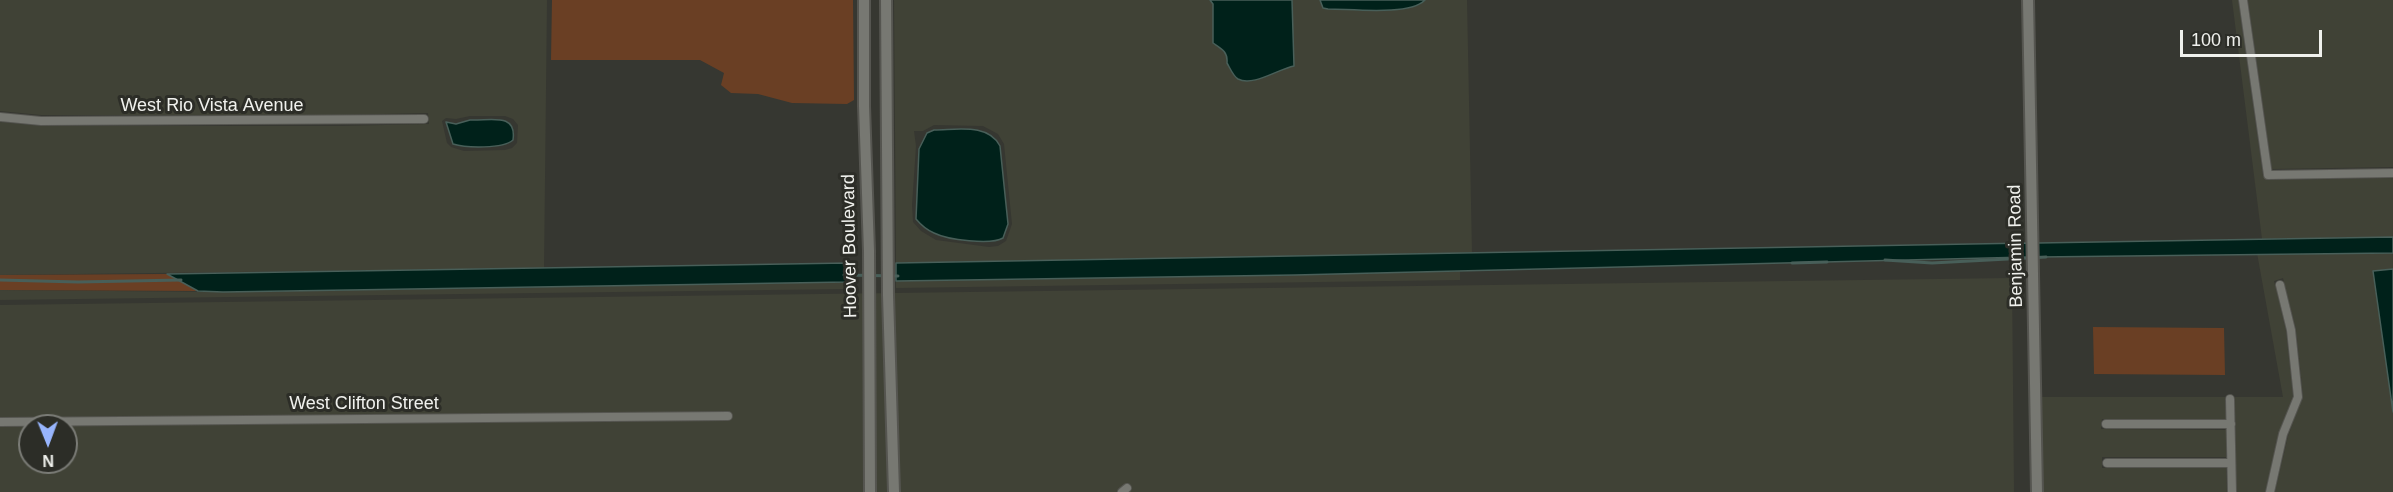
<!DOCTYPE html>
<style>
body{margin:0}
#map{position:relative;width:2393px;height:492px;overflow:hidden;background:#363731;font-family:Arial,sans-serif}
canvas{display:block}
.north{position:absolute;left:18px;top:414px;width:60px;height:60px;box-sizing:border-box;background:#2c2d27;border:2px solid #7a7b76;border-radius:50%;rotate:179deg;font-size:16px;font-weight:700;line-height:24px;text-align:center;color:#f0f1ed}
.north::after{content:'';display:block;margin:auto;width:21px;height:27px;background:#98b5fd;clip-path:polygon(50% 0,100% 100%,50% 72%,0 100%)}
.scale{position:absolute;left:2180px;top:30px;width:142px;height:27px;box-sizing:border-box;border:3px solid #f0f1ed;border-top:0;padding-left:8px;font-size:18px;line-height:21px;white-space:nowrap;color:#f0f1ed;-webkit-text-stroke:4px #2c2d27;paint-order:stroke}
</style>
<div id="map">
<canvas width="2393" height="492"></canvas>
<div class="north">N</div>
<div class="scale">100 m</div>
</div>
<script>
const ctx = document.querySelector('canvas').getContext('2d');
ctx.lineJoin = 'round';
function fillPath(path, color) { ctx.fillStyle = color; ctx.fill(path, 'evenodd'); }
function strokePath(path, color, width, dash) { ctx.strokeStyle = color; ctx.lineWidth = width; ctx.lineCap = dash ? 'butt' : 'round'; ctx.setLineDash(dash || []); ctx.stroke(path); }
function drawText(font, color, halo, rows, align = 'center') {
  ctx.font = font + ' Arial,sans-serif'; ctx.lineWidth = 6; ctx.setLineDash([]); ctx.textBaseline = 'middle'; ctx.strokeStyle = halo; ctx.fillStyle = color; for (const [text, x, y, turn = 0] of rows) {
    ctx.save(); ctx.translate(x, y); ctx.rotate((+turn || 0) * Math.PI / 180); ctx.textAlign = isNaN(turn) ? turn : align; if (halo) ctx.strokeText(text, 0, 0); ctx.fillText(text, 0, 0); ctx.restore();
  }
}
const built = new Path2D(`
 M0,0H547L544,268L0,275V122L41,126H340L429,124L428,113L340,115H41L0,111ZM470,116H505L513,119L518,125L517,143L512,148L505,150L464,151L451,147L447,143L442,121L446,118L456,119Z
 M894,0H1467L1472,253L896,263ZM934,125L983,126L998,134L1004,144L1012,224L1006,241L998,246L989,247L936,240L921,231L913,222L912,205L916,146L914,131H923Z
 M2232,0H2238L2263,176L2268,180L2393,178V237L2262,239Z
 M2248,0H2393V167L2272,169Z
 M2257,253H2393V269L2373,272L2393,412V492H2275L2288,436L2303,396L2296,329L2283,278L2274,281L2286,331L2293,396L2279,432L2265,492H2236L2235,397H2283Z
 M1460,271V280L896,288V281Z
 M2012,278L2014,492H0V305ZM30,426H66V462H30Z
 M848,282V289L0,300V290L223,292Z
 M2041,397H2225L2226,419H2102L2101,429L2226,430V457H2102V468H2226L2227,492H2042Z`);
const green = new Path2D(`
 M552,0H853L854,100L847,104L792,103L758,94L731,93L721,85L724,73L700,60H551Z
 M167,274L198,291L0,290V275Z
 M2093,327L2224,328L2225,375L2094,374Z`);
const water = new Path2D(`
 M1210,0H1292L1294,66C1278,69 1253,87 1238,79C1233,76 1230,68 1227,63C1228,52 1222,49 1213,43V4Z
 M1320,0H1425C1410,16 1351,9 1328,9L1323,8Z
 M470,120C490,121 517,112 513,140C503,149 466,148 453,144L446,122L456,124Z
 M934,130C957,130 988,123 1000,146L1008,224L1003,238C991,245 948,240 934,233C927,230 921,225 916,219L919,149L927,133Z
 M2393,237V253L2038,257V243Z
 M2028,243V257L1295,275L896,281V263Z
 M848,263V282L223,292L198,291L167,274Z
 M2393,269V412L2373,271Z`);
const stream = new Path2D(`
 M1885,260L1932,263L2046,257
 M1792,263L1827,262
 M844,275L898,276
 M0,280L78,282L181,280`);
const street = new Path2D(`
 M2243,0L2268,175L2393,173
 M0,117L41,121L424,119
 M2230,399L2232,492
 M0,422L728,416
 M2106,424H2231
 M2107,463H2231
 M1122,492L1127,488
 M2270,492L2283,434L2298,397L2291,330L2280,285`);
const secondary = new Path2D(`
 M864,0V106L869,251L870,492
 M886,0L888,295L894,492
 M2028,0L2037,492`);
const streetNames = [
 ["West Rio Vista Avenue",212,106],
 ["Hoover Boulevard",850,246,-91],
 ["Benjamin Road",2016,246,-91],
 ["West Clifton Street",364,404]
];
fillPath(built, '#404236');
fillPath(green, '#6a3f24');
fillPath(water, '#00211a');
strokePath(water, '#485f59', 1.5);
strokePath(stream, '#485f59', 3);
strokePath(street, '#555550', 10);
strokePath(secondary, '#555550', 14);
strokePath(street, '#777872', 8);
strokePath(secondary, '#777872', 10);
drawText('18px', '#f0f1ed', '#2c2d27', streetNames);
</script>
